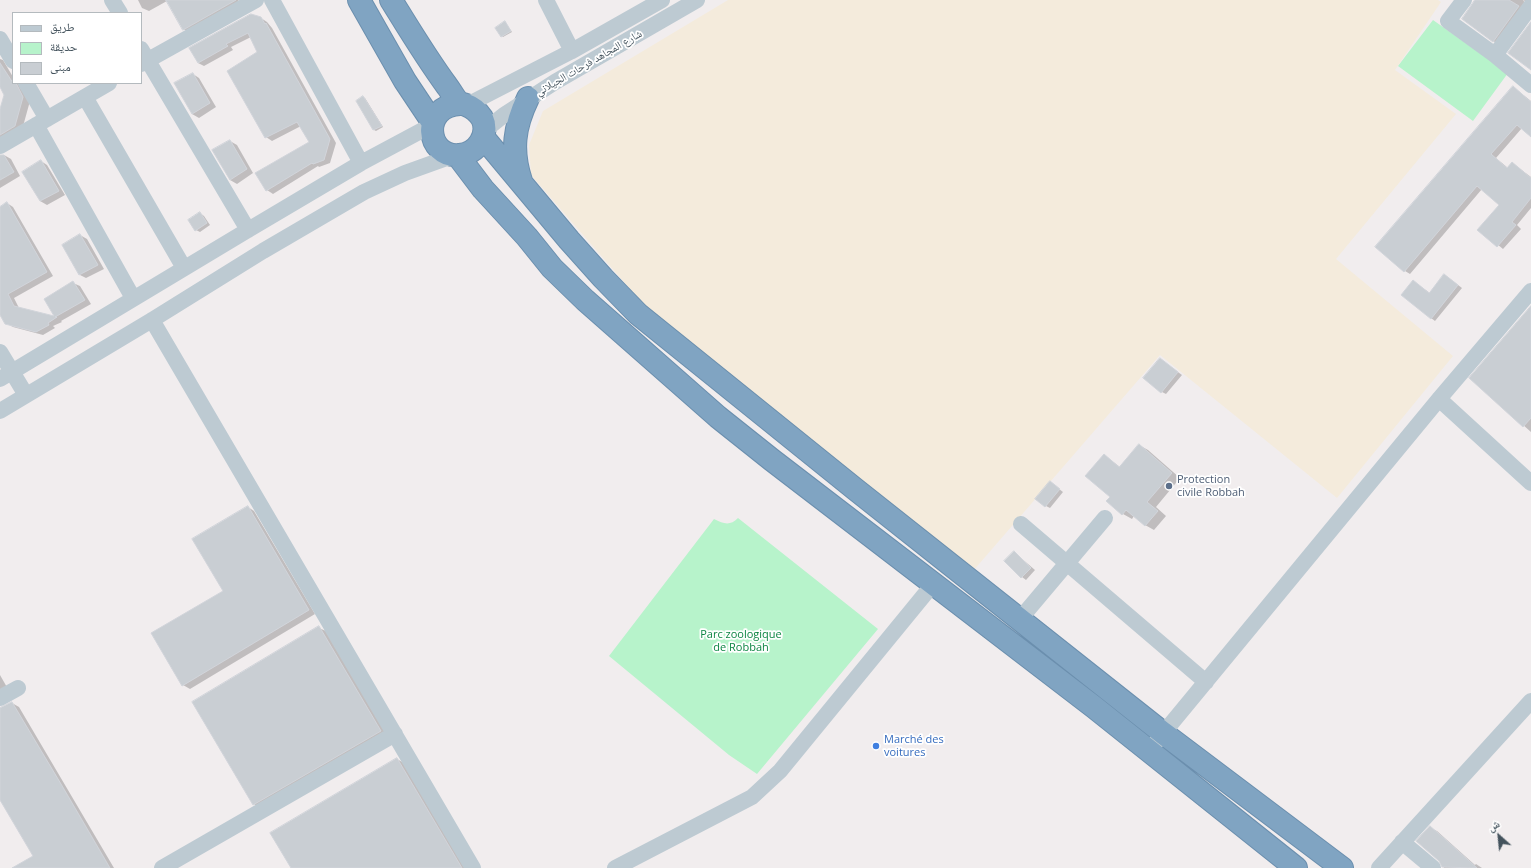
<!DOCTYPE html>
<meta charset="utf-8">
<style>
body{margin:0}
#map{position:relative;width:1531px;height:868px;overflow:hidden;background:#f1edee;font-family:"Open Sans","Noto Naskh Arabic",sans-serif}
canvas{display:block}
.legend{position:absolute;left:12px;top:12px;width:130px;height:72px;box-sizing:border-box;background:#fff;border:1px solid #b4babe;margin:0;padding:5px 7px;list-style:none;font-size:12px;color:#44535d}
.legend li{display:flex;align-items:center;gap:8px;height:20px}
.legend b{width:20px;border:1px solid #b4babe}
.north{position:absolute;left:1479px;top:816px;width:40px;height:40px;-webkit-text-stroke:3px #fff;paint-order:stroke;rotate:333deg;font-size:11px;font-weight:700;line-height:16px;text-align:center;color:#44535d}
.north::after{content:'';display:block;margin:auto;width:14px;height:18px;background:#44535d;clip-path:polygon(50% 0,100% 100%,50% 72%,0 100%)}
</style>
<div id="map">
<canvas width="1531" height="868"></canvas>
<ul class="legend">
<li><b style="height:5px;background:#bdcad2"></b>طريق</li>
<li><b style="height:11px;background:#b7f3cb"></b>حديقة</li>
<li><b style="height:11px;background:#c9ced3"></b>مبنى</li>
</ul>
<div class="north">ش</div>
</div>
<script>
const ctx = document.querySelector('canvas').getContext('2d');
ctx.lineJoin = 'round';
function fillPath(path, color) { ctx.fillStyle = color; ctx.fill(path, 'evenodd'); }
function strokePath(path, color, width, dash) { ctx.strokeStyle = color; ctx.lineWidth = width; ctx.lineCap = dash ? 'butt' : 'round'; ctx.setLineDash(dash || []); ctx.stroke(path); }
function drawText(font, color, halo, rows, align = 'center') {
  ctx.font = font + ' "Open Sans","Noto Naskh Arabic",sans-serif'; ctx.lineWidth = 3.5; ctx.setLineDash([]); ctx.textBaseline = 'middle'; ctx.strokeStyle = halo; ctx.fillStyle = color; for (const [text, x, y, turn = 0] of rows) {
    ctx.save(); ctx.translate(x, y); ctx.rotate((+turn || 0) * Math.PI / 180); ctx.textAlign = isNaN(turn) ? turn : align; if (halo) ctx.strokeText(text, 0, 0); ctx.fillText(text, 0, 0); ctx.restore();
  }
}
const green = new Path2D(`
 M1433,20L1508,73L1473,121L1398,66Z
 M738,518L878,629L757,774L729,755L609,656L714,519C724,524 730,526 738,518Z`);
const sand = new Path2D(`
 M728,0H1438L1441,2L1395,70L1456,114L1336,259L1453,356L1337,498L1160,355L973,571L734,382L643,304L531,175L529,145L543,111Z`);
const shadow = new Path2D(`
 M138,0H166L167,1L149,11L142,8Z
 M186,0H238L241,3L189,32L183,29Z
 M1477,0H1531L1529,3L1523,0L1527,6L1499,44L1493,41Z
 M261,18L267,22L272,28L336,143L330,163L319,167L318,166L273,194L267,190L311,143L301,126L272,141L266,137L259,52L251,37L231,47L233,50L204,66L198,63Z
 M505,22L512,32L503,37L502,36Z
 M0,59L3,60L13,77V83H17L23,88L30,101L22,130L0,143V112L5,94L1,87L0,88Z
 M193,74L199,78L216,107L199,118L192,114Z
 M1513,87L1531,101V136L1522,128L1496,158L1508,168L1512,163L1531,177V208L1517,225L1521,229L1503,249L1479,229L1500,205L1482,189L1410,274L1405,271Z
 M363,97L365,98L383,127L376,131L374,130L357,101Z
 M230,141L237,145L253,173L237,184L230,180L213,150Z
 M4,155L11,159L20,176L0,188V157Z
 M41,161L47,165L65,195L47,205L40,201Z
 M7,203L13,207L53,276L14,298L19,308L56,318L45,299L73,283L80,286L91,304L61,321L62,322L53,326L55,328L43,335L13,327L6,323L0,313V208Z
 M200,213L204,216L210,225L200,232L196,230Z
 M80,235L87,239L104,269L86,278L80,275Z
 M1445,275L1462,288L1435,321L1431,318L1417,284L1430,293Z
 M1531,307V432L1470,378Z
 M1160,359L1182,375L1166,394L1162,392Z
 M1139,445L1148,450L1180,478L1156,507L1166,516L1154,530L1145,525L1134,516L1132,519L1123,514L1107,501L1111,497L1104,455L1120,467Z
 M1050,482L1063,492L1050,508L1046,506Z
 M248,507L254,511L315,614L190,689L183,685L224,591Z
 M1014,552L1035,570L1026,580L1022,577Z
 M319,628L326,631L387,735L260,808L254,804Z
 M0,675L8,689L0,693Z
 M12,703L19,707L114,868H14L34,856L0,799V710Z
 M397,759L404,763L466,868H292Z
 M1430,828L1437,831L1475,865L1476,864L1482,868H1444Z`);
const building = new Path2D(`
 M166,0H236L183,30Z
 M1475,0H1509L1519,6L1493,42L1462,19Z
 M251,14L261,17L265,24L266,23L330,139L324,160L313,164L312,163L266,191L255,173L309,142L297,122L265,138L227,71L257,52L248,33L226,44L228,46L198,63L189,48Z
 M505,21L511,31L501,37L495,28Z
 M1531,22V70L1508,53Z
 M0,63L13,83H16L23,97L15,126L0,135V109L4,95L0,87Z
 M193,73L210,103L192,114L174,83Z
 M1513,86L1531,102V137L1517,125L1491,154L1507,168L1512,162L1531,178V198L1512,222L1516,225L1497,247L1477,230L1499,205L1477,186L1404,272L1375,247Z
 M363,96L382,126L373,130L356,101Z
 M230,140L247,169L230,180L212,150Z
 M0,155H4L14,172L0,180Z
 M41,160L59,191L40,201L22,172Z
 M7,202L47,272L8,294L14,306L54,316L44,299L73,281L85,300L55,317H57L48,323L49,325L36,332L5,324L0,315V207Z
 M200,212L207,223L195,231L188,220Z
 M80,234L98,265L79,275L62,245Z
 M1444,274L1458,285L1431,319L1401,295L1413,280L1429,293Z
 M1531,306V418L1523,427L1469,378Z
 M1160,358L1178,372L1161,393L1143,378Z
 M1139,444L1172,473L1147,502L1158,511L1145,526L1126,510L1122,515L1106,501L1110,497L1085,476L1104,454L1119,467Z
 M1050,481L1060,489L1045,507L1035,499Z
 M248,506L309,610L182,686L151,633L223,591L192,539Z
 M1014,551L1031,568L1021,578L1004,561Z
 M319,626L381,731L253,805L192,702Z
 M12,702L61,784L110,868H12L33,856L0,800V708Z
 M397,758L462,868H291L270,833Z
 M1430,826L1446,840L1477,868L1442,867L1439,861L1416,841Z`);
const minor = new Path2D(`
 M112,0L120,13
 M272,0L361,163
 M546,0L572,51
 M1464,0L1448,21L1495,55L1531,85
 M0,39L13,61
 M141,49L248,230
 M1495,55L1531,6
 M141,64L256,0
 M26,83L47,119
 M85,97L184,268
 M467,105L572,51L662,0
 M36,125L133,298
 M484,131L504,115L555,82L697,0
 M0,146L109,83
 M152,320L473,868
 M0,352L26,395
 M0,379L248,230L361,163L432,125
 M1439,399L1531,483
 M0,411L152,320L263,251L364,192L405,173L455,155
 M1021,524L1206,682
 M1020,619L1105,518
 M0,698L18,688
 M1156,742L1439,399L1531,291
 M1402,842L1433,868
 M162,868L395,734
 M615,868L752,797L780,771L934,583
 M1379,868L1531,701`);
const highway = new Path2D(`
 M359,0L405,81L433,123
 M391,0C409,29 427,59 447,86C451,91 455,100 460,103C461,104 465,104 466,105C472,107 478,112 482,118C490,135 477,154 459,155C426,158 420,106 460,104
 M483,137L569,240L603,278L638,314L855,489L1163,733L1342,868
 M458,156L483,189L527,237L552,268L585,300L718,417L772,460L1094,707L1296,868
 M521,181C511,150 514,127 528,98`);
const markers = [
 [1169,486,4,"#5c6f8a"],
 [876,746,4,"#3f7fe0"]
];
const streetNames = [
 ["شارع المجاهد فرحات الجيلاني",589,63,-30]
];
const serviceNames = [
 ["Protection",1177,480],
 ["civile Robbah",1177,493]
];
const parkNames = [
 ["Parc zoologique",741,635],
 ["de Robbah",741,648]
];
const shopNames = [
 ["Marché des",884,740],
 ["voitures",884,753]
];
fillPath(green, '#b7f3cb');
fillPath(sand, '#f4ebdc');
fillPath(shadow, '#0003');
fillPath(building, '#c9ced3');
strokePath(building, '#d1d4da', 1);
strokePath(highway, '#6b8fae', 24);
strokePath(minor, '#bdcad2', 16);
strokePath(highway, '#80a4c2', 22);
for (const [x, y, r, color] of markers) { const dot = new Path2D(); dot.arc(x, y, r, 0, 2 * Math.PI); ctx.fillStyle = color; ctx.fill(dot); strokePath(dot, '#fff', 1.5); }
drawText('11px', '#44535d', '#fff', streetNames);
drawText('11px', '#4e5e75', '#fff', serviceNames, 'left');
drawText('11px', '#0d8643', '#fff', parkNames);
drawText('11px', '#366cbe', '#fff', shopNames, 'left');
</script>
